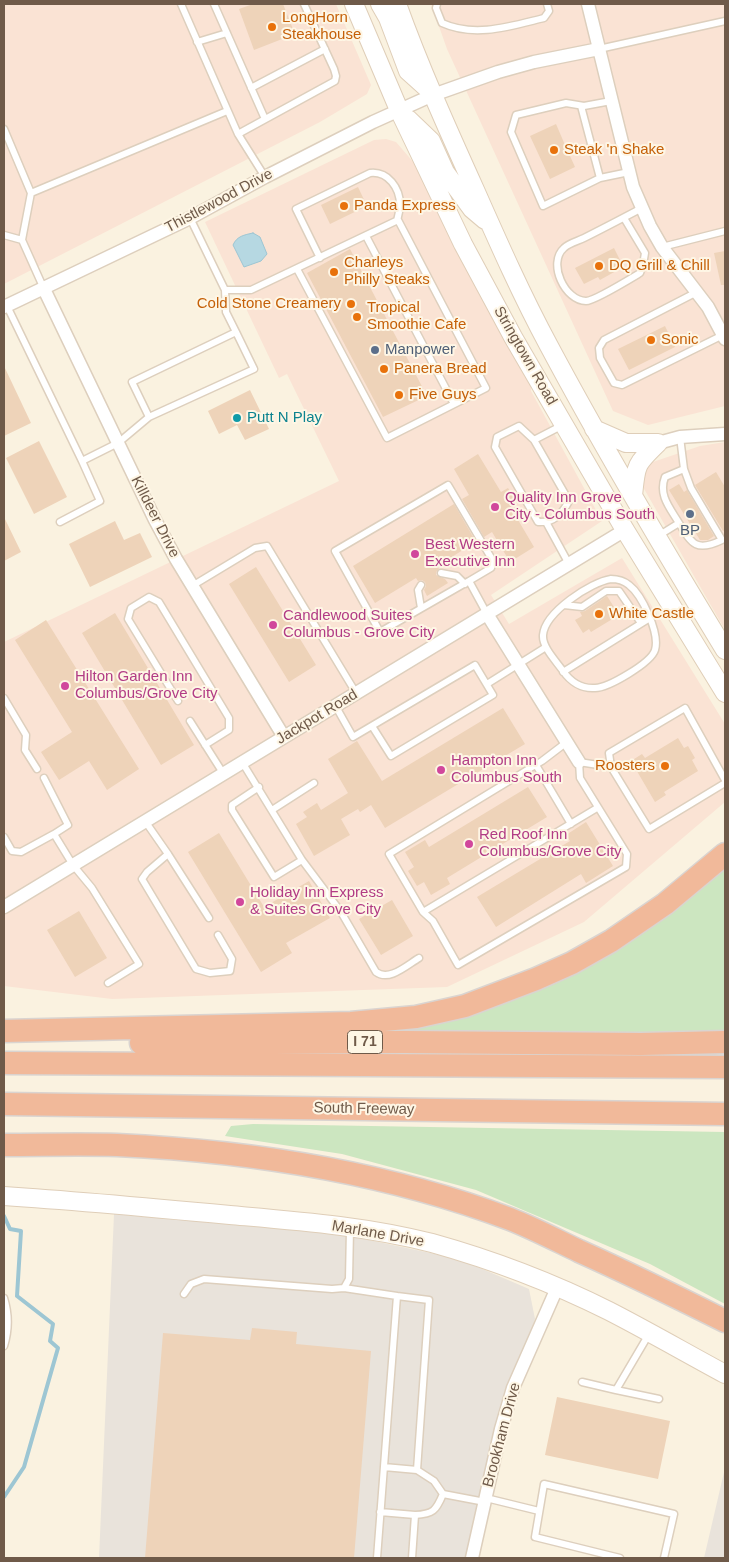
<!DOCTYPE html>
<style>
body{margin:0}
#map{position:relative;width:729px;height:1562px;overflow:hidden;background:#faf2e0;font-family:Helvetica,sans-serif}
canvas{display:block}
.frame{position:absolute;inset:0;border:5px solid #6f5a49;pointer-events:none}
</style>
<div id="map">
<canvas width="729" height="1562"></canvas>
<div class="frame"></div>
</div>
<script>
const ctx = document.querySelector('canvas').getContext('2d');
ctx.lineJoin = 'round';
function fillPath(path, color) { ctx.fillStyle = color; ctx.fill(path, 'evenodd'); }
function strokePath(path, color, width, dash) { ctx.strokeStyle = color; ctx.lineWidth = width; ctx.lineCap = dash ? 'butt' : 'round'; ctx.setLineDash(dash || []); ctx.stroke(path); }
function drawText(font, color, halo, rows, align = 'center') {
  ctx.font = font + ' Helvetica,sans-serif'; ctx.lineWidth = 4; ctx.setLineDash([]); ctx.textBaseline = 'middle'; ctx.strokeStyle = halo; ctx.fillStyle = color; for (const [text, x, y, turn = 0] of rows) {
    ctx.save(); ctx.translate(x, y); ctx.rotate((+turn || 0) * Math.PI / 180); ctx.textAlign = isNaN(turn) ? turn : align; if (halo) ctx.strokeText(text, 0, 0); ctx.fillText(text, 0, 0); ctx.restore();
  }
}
const commercial = new Path2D(`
 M4,4H336L371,85L367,94L320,122L4,284Z
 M431,4H725V406L648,425L613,411L447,49Z
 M386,139L396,142L415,164L506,339L531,381V391L602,521L491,595L509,624L622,558L725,724V802L584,922L447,987L112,999L4,986V642L339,481L287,374L279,378L205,222L374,140Z
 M725,442V630L643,487L647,464L700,446Z`);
const industrial = new Path2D(`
 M114,1214L331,1232L459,1259L529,1289L535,1319L466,1558H99Z
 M725,1468V1558H704Z`);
const green = new Path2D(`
 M725,862V1033H407V1027L471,1013L545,987L592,963Z
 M253,1124L725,1132V1304L650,1264L476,1190L342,1154L225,1136L231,1126Z`);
const water = new Path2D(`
 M253,233L260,237L267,254L261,261L244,267L233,245C237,236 244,235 253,233Z`);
const stream = new Path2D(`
 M4,1497L24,1467L58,1348L50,1341L53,1324L17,1296L21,1231L10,1229L4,1216`);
const building = new Path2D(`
 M253,4H283L295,34L254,50L239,9Z
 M556,124L565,145L568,144L573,155L570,156L575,167L550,179L530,136Z
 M358,187L367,206L330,224L321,205Z
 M614,248L622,264L615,268L616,271L600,280L598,277L584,284L575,268Z
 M350,249L427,396L383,417L307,273Z
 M725,251V285H721L714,253Z
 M665,326L675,347L629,370L618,349Z
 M4,366L31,423L4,436Z
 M250,390L269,429L245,440L237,425L219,434L208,411Z
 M39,441L67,497L34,514L6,458Z
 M478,454L501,492L508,488L515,500L514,501L516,505L511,508L534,547L510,562L492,532L484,537L462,499L469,495L454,469Z
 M716,472L725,487V530L723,531L695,485Z
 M679,484L684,492L687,490L714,536L708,540H700L669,490Z
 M454,504L476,542L437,566L439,569L436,572V575L445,579L448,583L427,596L424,590L426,586L425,582L422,580L418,581L416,578L375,603L353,566Z
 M4,517L21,552L4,561Z
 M115,521L124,540L140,533L152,557L90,587L69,544Z
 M256,567L316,665L289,682L229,584Z
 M607,596L619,615L591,632L589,629L583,633L575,620L582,616L580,612L585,611Z
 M115,613L194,745L161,765L82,633Z
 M46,620L139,769L107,790L89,761L59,780L41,752L72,732L15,640Z
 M503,708L525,744L385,828L371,805L360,812L358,809L341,819L350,835L314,856L296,824L307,817L303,812L317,803L321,810L348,793L328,759L357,741L382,781Z
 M678,738L684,748L688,746L695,758L692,760L698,771L664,792L666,795L655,802L631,761L642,754L645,758Z
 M528,787L547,817L447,878L450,884L431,895L424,882L417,886L408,871L414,867L405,852L425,840L429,847Z
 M586,822L613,866L586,883L581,874L496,927L477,897L570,841L566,835Z
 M219,833L264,907L309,881L330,918L286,943L292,953L261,972L188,852Z
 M392,900L413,936L381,955L359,919Z
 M79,911L107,958L75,977L47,930Z
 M252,1328L297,1332L296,1344L371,1351L354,1558H145L163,1333L250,1340Z
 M557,1397L670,1421L658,1479L545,1455Z`);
const lane = new Path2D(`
 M181,4L238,134L265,177
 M214,4L265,119
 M437,4L436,8L442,23C475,38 511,26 544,18L549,11L547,4
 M197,42L227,33
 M599,49L725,21
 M251,88L325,49
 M611,101L584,106L566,103L516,115L511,132L543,206L600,178L629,172
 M581,106L600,178
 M4,129L31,193L22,240L44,289
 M238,134L335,81L336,76L334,69L304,4
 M31,193L227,111
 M190,218L225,290H251L398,220L486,388L387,438L297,269
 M624,218L645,253L643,265L640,273C630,279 594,301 586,301C565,301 547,263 564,248C569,243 578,241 584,238C604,228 623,218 642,208
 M4,235L22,240
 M366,236L454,404
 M662,247L725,231
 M320,258L296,209L370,173C388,171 400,188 400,205C400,209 398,216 397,221
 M697,292L604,340L599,348L600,358L614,383L622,385L723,335
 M7,306L82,461L118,443L149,417L132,382L236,332L226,312L225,290
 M149,417L254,369L236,332
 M534,440L519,426L497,437L495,447L538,522C554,523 562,514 569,501L534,440L563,425
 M60,522L100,501L82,461
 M546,522L569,564
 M679,523C692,545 697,552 722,540L691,488L684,469L680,437
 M658,536L679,523C670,508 658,495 665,477L684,469
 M441,573L457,576L465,584
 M611,579C618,579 623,580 629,585C642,595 660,633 655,650C651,663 608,688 595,688C581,689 570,681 563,671C556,661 542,647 543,635C545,612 591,582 611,579Z
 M469,581L491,568L493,561L448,485L335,551L380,632L469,581L487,614
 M421,585L418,590L421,608
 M192,586L255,548L267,546L356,693
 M564,605L582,607L606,591H619L641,623
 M563,672L650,618
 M487,684L546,647
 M4,698L26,735L25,750L37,769
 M178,701L128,619L131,608L149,597L159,602L229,718V730L205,745
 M335,705L353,737L475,665L493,695L391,756L372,726
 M190,721L223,773
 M567,742L542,761L389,854L423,912L433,921L458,965L626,867L627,854L580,778L579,762L611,767
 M242,762L302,860L341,912L376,972C389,982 407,965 419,958
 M536,765L571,824
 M44,778L68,825L54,834
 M725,780L685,708L609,753L611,767L649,829L725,783
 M259,787L232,805V810L274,877L302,860
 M272,810L314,783
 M145,821L168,854L209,918
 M4,837L12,851L21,852L54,834L73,865L92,888L139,964L108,983
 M168,854L147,872L142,879L196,969L210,973L230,971L232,959L218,935
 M423,912L597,808
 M344,1288L397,1296
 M184,1294L191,1284L204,1279L332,1289L344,1288L349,1279L350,1229
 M4,1298C9,1314 9,1330 4,1346
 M582,1382L616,1390L649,1334
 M616,1390L659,1399
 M384,1467L417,1470
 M486,1498L539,1511
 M380,1512L415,1515
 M377,1558L397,1296L429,1300L417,1470L434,1481L443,1494L485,1502
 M412,1558L415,1515C433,1514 436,1511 443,1494
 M620,1558L535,1537L544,1484L674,1514L664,1558`);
const street = new Path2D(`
 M588,4L633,187L650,226L662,247L708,307L725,339
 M44,289L155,520L176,559L284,737
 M4,307L190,218L265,177L373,122L433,95L498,72L534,62L599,49
 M658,443L680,437L725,434
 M487,614L579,762
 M4,907L625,530
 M472,1558L501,1429L513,1388L557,1288`);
const secondary = new Path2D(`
 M354,4L399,110L463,244L513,337L625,530L725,693
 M380,4L388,18L408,71L428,89
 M397,4C420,68 448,130 476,192C499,244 522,296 549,346C604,449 664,550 725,650
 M408,119L431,141L445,172L472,209L485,220
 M594,429L626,443H658
 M633,496C636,465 635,465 658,443
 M4,1196C79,1201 155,1208 230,1215C298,1221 366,1226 432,1243C493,1260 553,1283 609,1311C648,1331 686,1353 725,1374`);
const highway = new Path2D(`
 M4,1031L351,1023L416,1017L465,1006L536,979L572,963L611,941L665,904L725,854
 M141,1043L405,1042L641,1044L725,1042
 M4,1063L725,1067
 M4,1104L725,1114
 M4,1145C41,1145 80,1144 117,1145C250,1151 385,1172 510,1219C533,1228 556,1240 579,1251C628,1273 677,1297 725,1321`);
const markers = [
 [272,27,5,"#e8710a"],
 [554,150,5,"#e8710a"],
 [344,206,5,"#e8710a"],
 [599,266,5,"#e8710a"],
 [334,272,5,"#e8710a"],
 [351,304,5,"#e8710a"],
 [357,317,5,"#e8710a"],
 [651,340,5,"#e8710a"],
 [375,350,5,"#5c6f8a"],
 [384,369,5,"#e8710a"],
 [399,395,5,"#e8710a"],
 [237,418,5,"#0f9aa8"],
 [495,507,5,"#d1479c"],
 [690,514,5,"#5c6f8a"],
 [415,554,5,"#d1479c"],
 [599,614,5,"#e8710a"],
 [273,625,5,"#d1479c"],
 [65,686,5,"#d1479c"],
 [665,766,5,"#e8710a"],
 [441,770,5,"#d1479c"],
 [469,844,5,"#d1479c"],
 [240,902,5,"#d1479c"]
];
const shields = [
 [365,1042,35]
];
const shieldNames = [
 ["I 71",365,1042]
];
const foodNames = [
 ["LongHorn",282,18],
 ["Steakhouse",282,35],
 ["Steak 'n Shake",564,150],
 ["Panda Express",354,206],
 ["Charleys",344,263],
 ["Philly Steaks",344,280],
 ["DQ Grill & Chill",609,266],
 ["Cold Stone Creamery",341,304,"right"],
 ["Tropical",367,308],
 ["Smoothie Cafe",367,325],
 ["Sonic",661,340],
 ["Panera Bread",394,369],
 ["Five Guys",409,395],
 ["White Castle",609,614],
 ["Roosters",655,766,"right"]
];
const streetNames = [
 ["Thistlewood Drive",219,201,-28],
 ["Stringtown Road",525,356,60],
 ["Killdeer Drive",155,517,63],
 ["Jackpot Road",317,717,-31],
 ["South Freeway",364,1109,1],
 ["Marlane Drive",378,1234,10],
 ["Brookham Drive",502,1435,-75]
];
const serviceNames = [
 ["Manpower",385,350],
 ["BP",690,531,"center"]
];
const cultureNames = [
 ["Putt N Play",247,418]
];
const hotelNames = [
 ["Quality Inn Grove",505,498],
 ["City - Columbus South",505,515],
 ["Best Western",425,545],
 ["Executive Inn",425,562],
 ["Candlewood Suites",283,616],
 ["Columbus - Grove City",283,633],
 ["Hilton Garden Inn",75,677],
 ["Columbus/Grove City",75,694],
 ["Hampton Inn",451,761],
 ["Columbus South",451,778],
 ["Red Roof Inn",479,835],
 ["Columbus/Grove City",479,852],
 ["Holiday Inn Express",250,893],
 ["& Suites Grove City",250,910]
];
fillPath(commercial, '#fae3d4');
fillPath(industrial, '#e9e3db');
fillPath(green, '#cce6c0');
fillPath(water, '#b6d8e2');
strokePath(water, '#9dc6d3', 1);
strokePath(stream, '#9dc6d3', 4);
fillPath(building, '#eed3b9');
strokePath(lane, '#ddcfbd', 9);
strokePath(street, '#ddcfbd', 15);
strokePath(secondary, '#dfceb8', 20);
strokePath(highway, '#dad4d0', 25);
strokePath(lane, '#fff', 6);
strokePath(street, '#fff', 12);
strokePath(secondary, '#fff', 18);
strokePath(highway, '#f1b99a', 22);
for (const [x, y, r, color] of markers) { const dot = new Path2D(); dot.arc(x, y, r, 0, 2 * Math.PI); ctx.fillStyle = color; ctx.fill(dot); strokePath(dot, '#fef6e5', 2); }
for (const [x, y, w] of shields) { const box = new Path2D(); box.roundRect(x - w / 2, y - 11.5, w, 23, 4); ctx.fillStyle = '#fef6e5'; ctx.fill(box); strokePath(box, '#6f5a49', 1); }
drawText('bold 14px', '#6f5a49', null, shieldNames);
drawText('15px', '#c56008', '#fef6e5', foodNames, 'left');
drawText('15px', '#6f5a49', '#fef6e5', streetNames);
drawText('15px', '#4e5e75', '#fef6e5', serviceNames, 'left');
drawText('15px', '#0d838f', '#fef6e5', cultureNames, 'left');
drawText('15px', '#b23c85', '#fef6e5', hotelNames, 'left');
</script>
